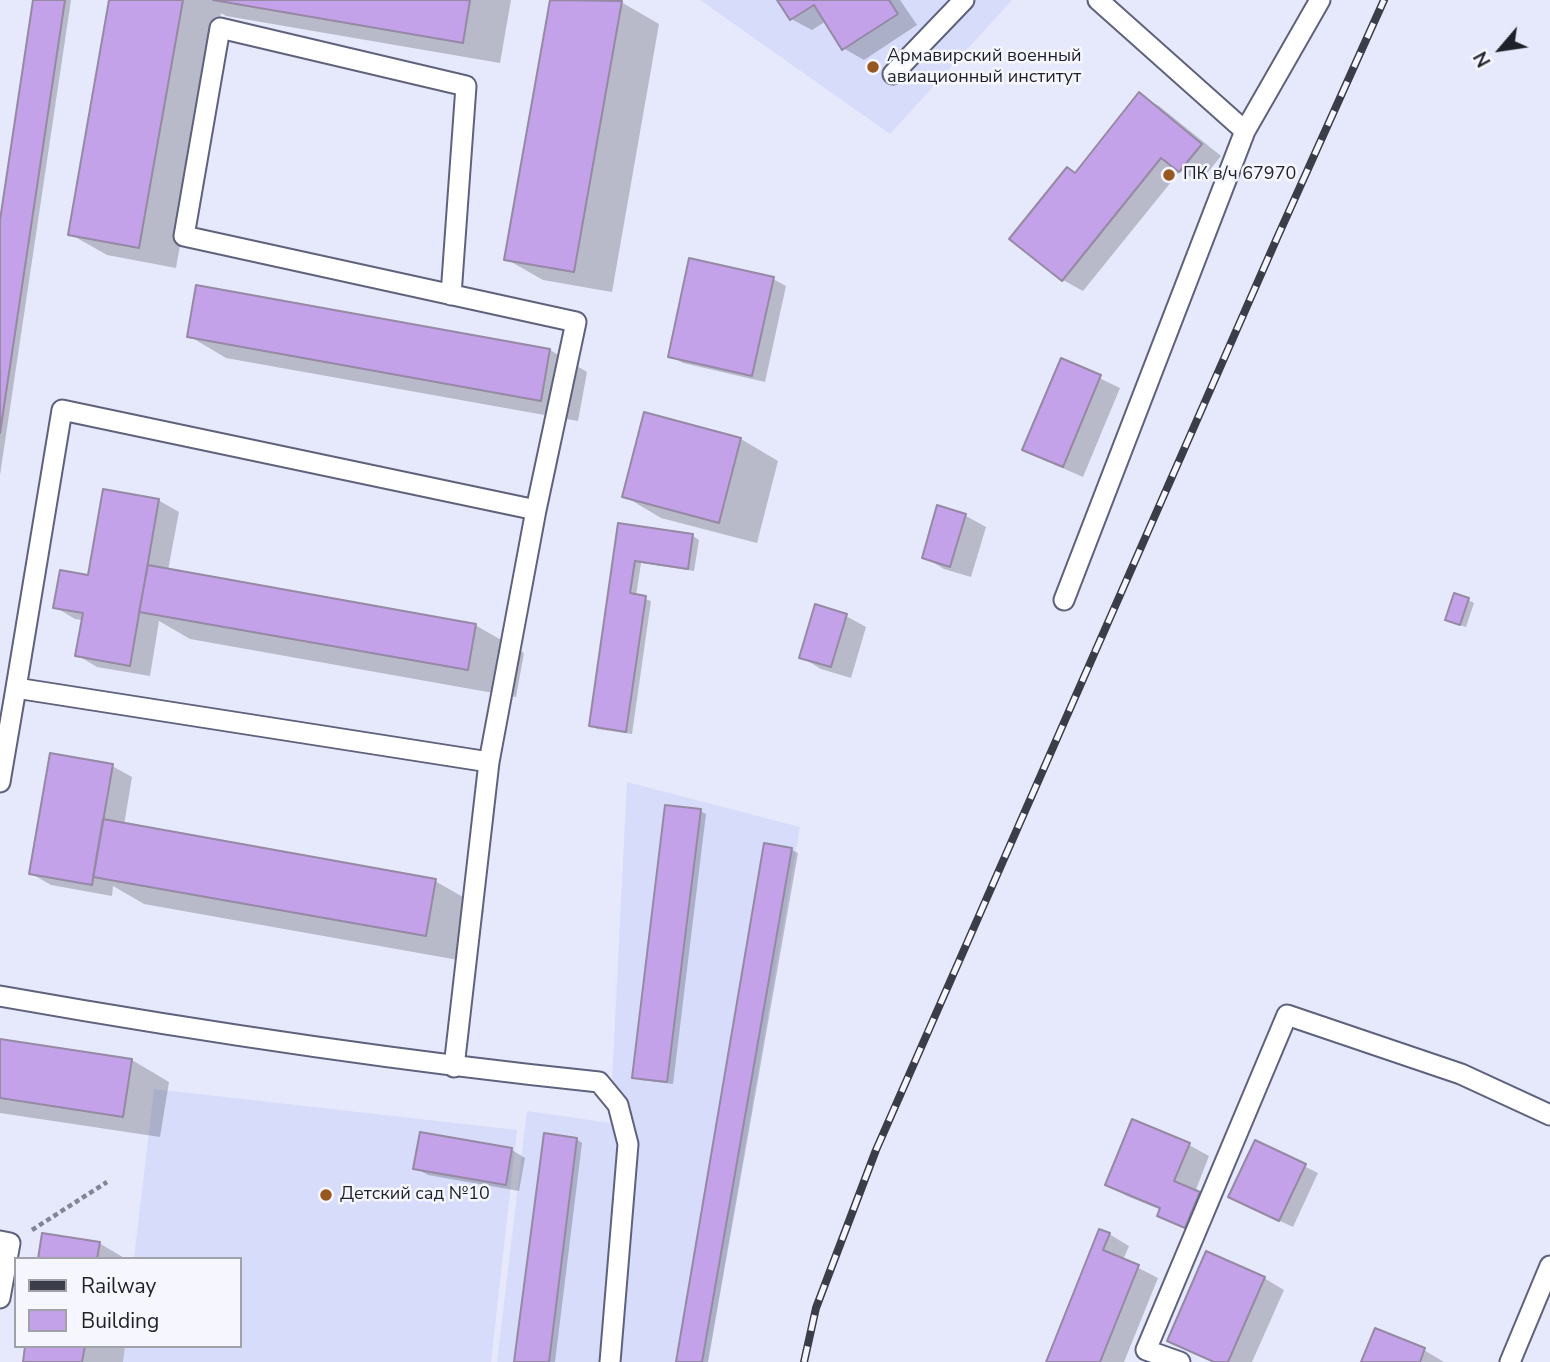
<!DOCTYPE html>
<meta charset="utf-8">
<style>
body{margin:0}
#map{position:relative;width:1550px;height:1362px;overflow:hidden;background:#e6e9fc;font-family:"Nunito Sans",sans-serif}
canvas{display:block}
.legend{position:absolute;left:14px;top:1257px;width:228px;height:91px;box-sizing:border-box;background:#f6f7fe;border:2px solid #a0a1a9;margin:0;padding:9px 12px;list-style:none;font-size:21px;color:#1e202a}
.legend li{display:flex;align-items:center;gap:14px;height:35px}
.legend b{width:35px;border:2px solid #a0a1a9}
.north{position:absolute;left:1466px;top:14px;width:70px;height:70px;-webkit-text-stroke:5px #f6f7fe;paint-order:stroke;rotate:241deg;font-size:19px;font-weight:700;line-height:28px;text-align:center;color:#1e202a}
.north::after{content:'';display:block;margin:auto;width:24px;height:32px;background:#1e202a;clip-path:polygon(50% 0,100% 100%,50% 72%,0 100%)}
</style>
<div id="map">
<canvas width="1550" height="1362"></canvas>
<ul class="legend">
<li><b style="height:9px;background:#3b3d49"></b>Railway</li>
<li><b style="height:19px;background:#c3a2e9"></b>Building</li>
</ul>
<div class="north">N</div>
</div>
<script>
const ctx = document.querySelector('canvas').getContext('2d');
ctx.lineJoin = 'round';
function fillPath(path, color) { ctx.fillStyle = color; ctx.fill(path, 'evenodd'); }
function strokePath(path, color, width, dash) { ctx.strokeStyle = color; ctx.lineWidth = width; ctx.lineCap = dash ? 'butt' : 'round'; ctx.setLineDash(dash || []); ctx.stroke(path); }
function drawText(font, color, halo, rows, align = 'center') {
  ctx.font = font + ' "Nunito Sans",sans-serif'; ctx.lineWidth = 5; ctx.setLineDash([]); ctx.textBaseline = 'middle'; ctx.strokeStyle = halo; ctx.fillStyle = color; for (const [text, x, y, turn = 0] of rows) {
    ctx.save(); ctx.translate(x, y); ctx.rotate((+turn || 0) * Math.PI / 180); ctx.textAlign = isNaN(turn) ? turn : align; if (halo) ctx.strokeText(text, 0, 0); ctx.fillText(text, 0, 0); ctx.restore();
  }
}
const built = new Path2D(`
 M700,0H1012L890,134Z
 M627,782L800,827L708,1362H497L527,1111L610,1123Z
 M154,1089L517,1130L491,1362H123L125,1346H240V1259H134Z`);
const shadow = new Path2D(`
 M35,0H71L0,475V232Z
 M111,0H511L500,63L226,16L221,13L176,268L107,255L70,234Z
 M551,0H608L621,2L659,24L612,292L543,280L506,259Z
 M779,0H900L917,25L864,60L843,48L826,21L812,30L791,19Z
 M1139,95L1159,106L1221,156L1200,182L1180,171L1083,291L1063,280L1012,238L1076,174Z
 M773,279L786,286L765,382L683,363L670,356Z
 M189,336L550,350L587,372L578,421L226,358Z
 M1062,360L1120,388L1083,477L1044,460L1024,449Z
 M645,414L741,439L778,461L757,543L661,518L624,496Z
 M158,500L179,512L168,570L475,625L524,653L516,697L190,639L159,621L150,676L97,667L77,655L83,620L75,619L55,607L90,577Z
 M939,507L966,516L986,527L971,577L944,569L924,557Z
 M619,525L693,536L699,540L694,571L641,563L636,596L651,601L632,734L597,729L591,725Z
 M1468,600L1474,603L1466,627L1453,623Z
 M846,616L866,627L851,678L821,669L801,657Z
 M112,766L132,777L124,825L435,881L484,909L475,963L144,904L113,886L112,896L51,885L30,873Z
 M700,811L706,814L673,1084L640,1080L634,1077Z
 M765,845L792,850L798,853L708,1362H677Z
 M0,1041L132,1060L169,1082L160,1137L0,1113Z
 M421,1134L512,1150L525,1158L519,1191L428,1175L415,1168Z
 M576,1139L582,1143L555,1362H516Z
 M1255,1142L1318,1173L1293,1227L1243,1204Z
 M1189,1145L1209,1156L1195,1192L1219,1205L1205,1238L1159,1216L1161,1210L1127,1196L1107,1185Z
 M1109,1234L1129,1246L1123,1260L1158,1278L1124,1362H1048Z
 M99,1243L126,1259H40Z
 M1264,1278L1284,1290L1252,1362H1212L1169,1340Z
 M1376,1330L1424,1350L1444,1362H1363Z
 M27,1346H125L123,1362H25Z`);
const building = new Path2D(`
 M33,0H65L0,433V220Z
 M109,0H183L139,248L68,235Z
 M213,0H470L463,43Z
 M550,0L622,1L574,272L504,260Z
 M777,0H889L898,14L842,50L814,5L790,20Z
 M1139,92L1202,144L1179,172L1161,158L1062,281L1009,239L1067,167L1075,173Z
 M689,258L774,277L752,376L668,357Z
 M196,285L550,349L541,401L187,337Z
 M1061,358L1101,375L1063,467L1022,450Z
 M644,412L741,438L719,523L622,497Z
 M103,489L159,499L130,666L75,656L83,613L53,608L60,570L88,575Z
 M937,505L966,514L950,567L922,558Z
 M618,523L693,534L688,569L635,561L630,593L646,596L626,732L589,726Z
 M148,565L476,624L468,670L139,612Z
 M1454,593L1469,598L1460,625L1445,620Z
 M815,604L847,614L831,667L799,658Z
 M50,753L113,764L92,885L29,874Z
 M665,805L701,809L667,1082L632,1078Z
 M103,819L436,879L426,936L93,877Z
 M764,843L792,848L702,1362H676Z
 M0,1039L132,1059L123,1117L0,1098Z
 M1132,1119L1190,1143L1174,1181L1200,1192L1185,1228L1157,1216L1160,1208L1105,1185Z
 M420,1132L512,1148L506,1185L413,1169Z
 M544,1133L577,1138L549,1362H514Z
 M1255,1140L1306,1164L1279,1221L1228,1197Z
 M1099,1229L1110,1233L1103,1250L1139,1265L1100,1362H1046Z
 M42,1233L100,1242L97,1259H38Z
 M1206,1251L1265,1277L1228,1362H1214L1167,1341Z
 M1375,1328L1425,1348L1420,1362H1361Z
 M25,1346H85L82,1362H23Z`);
const path = new Path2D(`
 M32,1230L107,1182`);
const service = new Path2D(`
 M1098,0L1245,131
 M893,74L964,0
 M451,295L466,86L220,28L184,236L576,322L536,510
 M1064,600L1245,131L1320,0
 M16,688L62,410L536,510L489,762L454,1067
 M0,782L16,688L489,762
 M0,996C198,1031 398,1061 599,1082L618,1105L628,1144L610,1362
 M0,1241L10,1243L0,1298
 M1180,1362L1146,1350L1287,1015L1461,1074L1550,1115
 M1510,1362L1550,1266`);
const rail = new Path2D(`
 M804,1362L816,1308L876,1150L1277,238L1384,0`);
const markers = [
 [873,67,7,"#975721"],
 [1169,175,7,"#975721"],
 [326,1195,7,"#975721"]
];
const poiNames = [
 ["Армавирский военный",887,57],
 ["авиационный институт",887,78],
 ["ПК в/ч 67970",1183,175],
 ["Детский сад №10",340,1195]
];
fillPath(built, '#d6dcfa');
fillPath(shadow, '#0003');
fillPath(building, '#c3a2e9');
strokePath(building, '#9589a4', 2);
strokePath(service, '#5e627c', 23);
strokePath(path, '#828593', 4.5, [5, 3.5]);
strokePath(service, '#fff', 19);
strokePath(rail, '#3b3d49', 8);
strokePath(rail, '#f6f7fe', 5, [16]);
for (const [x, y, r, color] of markers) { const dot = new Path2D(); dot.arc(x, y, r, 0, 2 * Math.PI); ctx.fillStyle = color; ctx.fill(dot); strokePath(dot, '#f6f7fe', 2.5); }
drawText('18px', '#1e202a', '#f6f7fe', poiNames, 'left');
</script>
